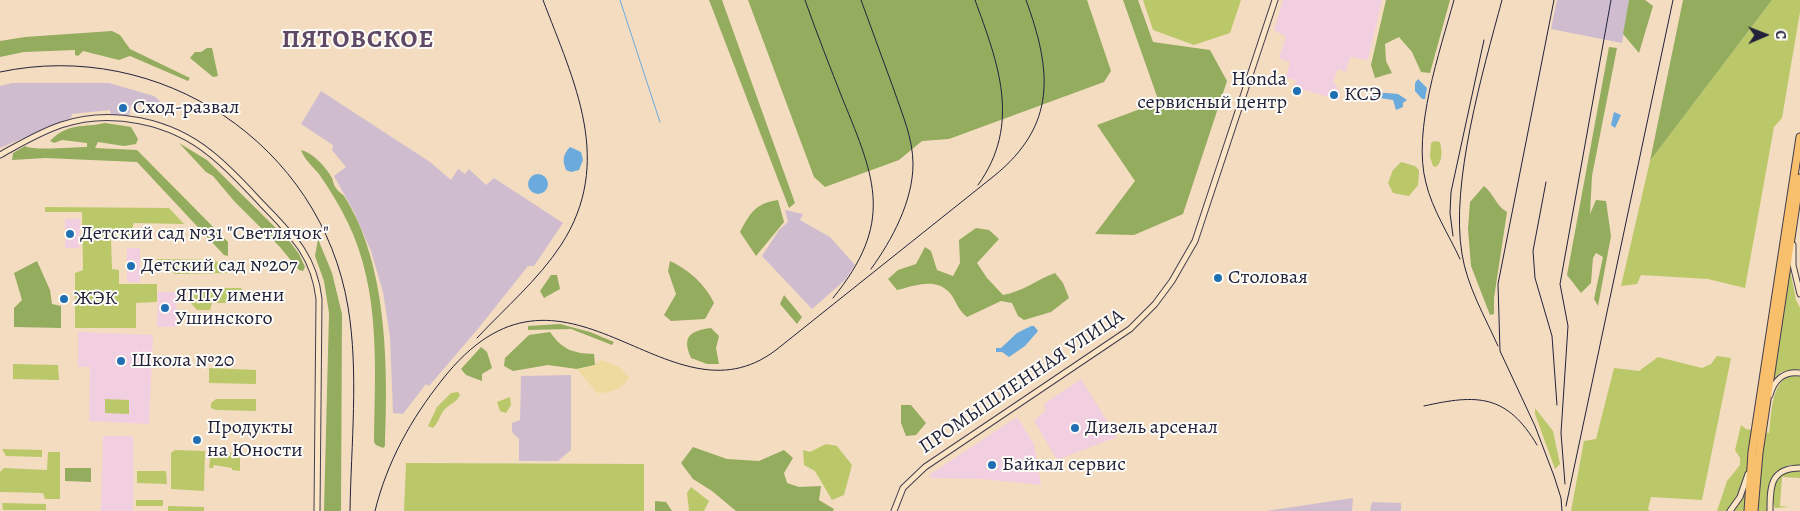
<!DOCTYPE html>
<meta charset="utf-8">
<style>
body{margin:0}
#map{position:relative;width:1800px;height:511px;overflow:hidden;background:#f4dcc0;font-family:Alegreya,serif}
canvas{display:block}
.north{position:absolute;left:1740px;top:10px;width:50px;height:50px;-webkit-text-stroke:4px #fdfcf7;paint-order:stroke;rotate:89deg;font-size:14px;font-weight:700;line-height:20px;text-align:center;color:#22223b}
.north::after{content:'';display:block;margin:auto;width:18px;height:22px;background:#22223b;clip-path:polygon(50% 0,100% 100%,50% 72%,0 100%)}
</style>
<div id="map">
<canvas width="1800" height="511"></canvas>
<div class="north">С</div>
</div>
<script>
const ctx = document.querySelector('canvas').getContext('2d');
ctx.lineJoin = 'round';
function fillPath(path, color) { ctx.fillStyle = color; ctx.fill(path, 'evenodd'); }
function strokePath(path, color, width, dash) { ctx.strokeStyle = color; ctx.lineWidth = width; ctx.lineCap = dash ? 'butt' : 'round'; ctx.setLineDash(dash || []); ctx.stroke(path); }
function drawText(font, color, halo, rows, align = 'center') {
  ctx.font = font + ' Alegreya,serif'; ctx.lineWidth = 4; ctx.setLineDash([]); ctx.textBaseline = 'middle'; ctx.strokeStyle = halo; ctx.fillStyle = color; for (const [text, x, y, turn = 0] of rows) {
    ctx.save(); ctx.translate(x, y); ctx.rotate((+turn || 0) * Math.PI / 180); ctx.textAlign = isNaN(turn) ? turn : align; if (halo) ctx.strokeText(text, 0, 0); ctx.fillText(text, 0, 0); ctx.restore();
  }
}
const built = new Path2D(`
 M1283,0H1382L1368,60L1350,57L1346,72L1338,69L1333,81L1341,93L1339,100L1294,87L1296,80L1286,78L1290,62L1279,58L1286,37L1274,30Z
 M65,219H80L79,248H65Z
 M127,248H140V282H129L127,280Z
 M158,292H177L176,327H157Z
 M78,332L153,335L149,424L89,421L90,367H78Z
 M1081,379L1117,437L1057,460L1034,421L1045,411L1044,404Z
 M1017,417L1034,444L1041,485L983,479L932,478L929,475Z
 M103,436H133V511H101Z`);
const industrial = new Path2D(`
 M1557,0H1629L1622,43L1551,29Z
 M12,83H109L154,96L162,103L160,106L131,105L129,116L111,114L110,110L72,114L71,118L0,148V86Z
 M321,91L430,162L451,180L458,169L465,174L469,169L486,185L494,178L563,223L534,266H528L477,330L429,386L426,384L403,414L393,413L390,337L383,292L371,251L354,212L334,176L346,167L332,150L333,145L301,124Z
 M785,210L803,214L800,220L830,237L855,265L845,280L812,309L762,256L779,230L788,222Z
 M571,375V450L558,461H519V439L512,432V423L520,420L521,376Z
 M1353,498L1352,511H1266Z
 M1372,502L1401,503V511H1370Z`);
const green = new Path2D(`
 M1143,0H1241L1230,33L1194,45L1153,30Z
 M1772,0H1800V12L1782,118L1774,127L1745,288L1708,279L1641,275L1637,284L1621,286L1650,161Z
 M1434,141L1440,142C1442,150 1443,162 1436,167L1433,166L1430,157L1431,143Z
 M1401,162L1415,166L1419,170L1418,185L1409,196L1393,193L1388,183L1393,170Z
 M45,207L169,208L184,224L134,223L129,237L111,238L112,269L119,270V284H157V302L136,303V328H75V273L83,270L82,212H45Z
 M156,259L215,260L228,273L175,274Z
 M1790,270L1796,300L1800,308V369L1781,372L1774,378Z
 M189,288H241L253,303H212L210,310H197L190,302Z
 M1717,356L1731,358L1702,500L1651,497L1648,509L1650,511H1571L1584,441L1596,439L1614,368L1639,371L1658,357L1702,368L1711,364Z
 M13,364L58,365L59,380L13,379Z
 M209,368L256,370V384L209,383Z
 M1797,375L1800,377V465H1789L1775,472L1768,491L1767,511H1717L1727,481L1740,465V458L1735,450L1741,425L1746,429L1769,433C1772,414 1770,376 1797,375Z
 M458,392L460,395C456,403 451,403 445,409C440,414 439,422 433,428L428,426L437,407L451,393Z
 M510,397L511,405L506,413L500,411L497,402Z
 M105,399L129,400V414L105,413Z
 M216,399H256V411L216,410L211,408V403Z
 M1535,408L1553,431L1560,464L1555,469L1535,414Z
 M826,444L837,446L852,465L844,495L832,500L815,471L804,465L803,450L810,452Z
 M2,449L42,450V457L6,456Z
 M175,450L205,451L204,491L171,489V453Z
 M211,451L240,454V471L232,470V468L214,465L213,468H209Z
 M48,452H60V499H45L43,493L0,492V472L4,468L47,470Z
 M406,463L644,464V511H404Z
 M1800,470V478L1782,477L1780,506L1789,507L1775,508C1773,504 1773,501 1773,496C1774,478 1782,471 1800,470Z
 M137,471H166L167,484L137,483Z
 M691,487L709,501L704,511H689L687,493Z
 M136,500H163V506H136Z
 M2,503L46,504V510H3Z
 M168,506L204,507V511H168Z`);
const forest = new Path2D(`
 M709,0H722L795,203L789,208Z
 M748,0H1087L1111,71L1104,82L949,139L922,141L899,160L825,187L814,177Z
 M1123,0H1138L1153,42L1210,50L1227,81L1183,214L1134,235L1095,234L1135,181L1097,125L1159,102Z
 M1386,0H1450L1430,73L1421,72L1412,52L1399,37L1385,44L1386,61L1392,73L1375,78L1371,65Z
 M1629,0H1645L1653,6L1639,53L1623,34Z
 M1683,0H1772L1650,161Z
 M112,31L120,35L130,49L190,78L188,81L130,56L119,60L83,51L78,56L75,55V50L24,52L0,57V41L25,37Z
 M1609,47L1617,48L1592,176L1590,214L1596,200L1606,201L1611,236L1598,306L1594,299L1603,257L1596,253L1593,258L1591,283L1581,293L1567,275Z
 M207,48H212L218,76L213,77L190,58L195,52H201Z
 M105,123L131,127L138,139L136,144L124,146L98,142L95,148L137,150L228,242V256L224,255L137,162L45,158L12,160L13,153L25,146C34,151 74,147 87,147V143L62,140L54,143L50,141C68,122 84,128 105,123Z
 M179,143L207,160L290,242L299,254L305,267L303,271L299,270L279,246L234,201L213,176L206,172Z
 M301,150C313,153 326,167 332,178C333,181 334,186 336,188C338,192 342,193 344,196C388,264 388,368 385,446L383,448L376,445L374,442C375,369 381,291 348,223C340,206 330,190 319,174C313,167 304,159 301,150Z
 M1484,186C1494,194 1496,206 1507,212L1494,298V314L1490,315L1471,266L1468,229L1470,202Z
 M778,200L784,222L756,256L740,232C750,213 756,203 778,200Z
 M976,228L989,230L999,239L977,263L987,278L1003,295C1024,291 1036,280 1055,273L1063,283L1069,298L1051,312L1024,320L1018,316L1012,303L1001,301L967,317C956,308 957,301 949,292C935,277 913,286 897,290L888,279L898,270L916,264L925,247L931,251L937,270L953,276L960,263L959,240Z
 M318,239L332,273L342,314L341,511H324L329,313L324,281L315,256Z
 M37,261L50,290L52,304L61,306V328L14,327V308L22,300L14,273Z
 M670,261C689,270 705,284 714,303L705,319L671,321L664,315L676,294L668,271Z
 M551,275H557L560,289L544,298L540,291Z
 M784,295L802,317L797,324L780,304Z
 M560,324L590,332L614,342L612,345L571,329L528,330V326Z
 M711,328L719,336L716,348L719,364H707L691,358C682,337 689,331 711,328Z
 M550,332C563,350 572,353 594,354L595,365L577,369L548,365L513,371L504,366L505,358L529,335Z
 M481,347L487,352L492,368L482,374V381L466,375L461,369Z
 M901,405H911L926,423L916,435L906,436L901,423Z
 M693,447L727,459L759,461L784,450L793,458L784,473L787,483L799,487L821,486L819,500L834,509L833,511H736L712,491L693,479L681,463Z
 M65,468H91V482L65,481Z
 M655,501L666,502L672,511H655Z`);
const sand = new Path2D(`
 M602,360L619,367L629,377C623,390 609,393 597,393L577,369L595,365Z`);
const water = new Path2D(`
 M1418,79L1427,88L1425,99H1422L1415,91V83Z
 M1374,92L1398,94L1407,100L1403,103V107L1396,110L1393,100L1373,97Z
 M1614,112L1621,115L1615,128L1611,125Z
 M570,147L581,152L583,160L579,170L571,172L566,170C562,159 563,155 570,147Z
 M528 184a10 10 0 1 1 20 0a10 10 0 1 1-20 0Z
 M1031,326H1034L1038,331L1025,346L1009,357L1002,352H996V348H1001L1017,333Z`);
const stream = new Path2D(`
 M620,0L660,122`);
const secondary = new Path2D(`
 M0,155C20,144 40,132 61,125C111,108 171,121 211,154C230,169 246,187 262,204C292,235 314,255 319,299L317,511
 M1793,245V265L1800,294
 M1770,395C1774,380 1784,371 1800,373
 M894,511L903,488L925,467L1130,329L1155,304L1172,281L1195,241L1275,0
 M1730,511L1740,497L1748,474
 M1770,511C1770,487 1770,468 1800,468`);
const highway = new Path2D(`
 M1748,511L1752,452L1800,137
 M1754,511L1759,453L1800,178`);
const rail = new Path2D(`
 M805,0C817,34 830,67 843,100C876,180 894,223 833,298
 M861,0C872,30 883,60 894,90C902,114 913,138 913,164C913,201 892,240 871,269
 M975,0C998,63 1022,124 978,185
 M1454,0C1440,51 1412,131 1426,183C1432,209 1449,235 1460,259
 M1554,0L1498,284L1500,351L1535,426L1554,476L1561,498L1562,511
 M0,72C160,38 321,144 348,307C359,372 351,445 350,511
 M1546,182L1533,251L1535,278L1552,336L1557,405
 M1453,236L1450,213L1451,192L1484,40
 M477,338C505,308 539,279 561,245C615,162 574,82 543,0
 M1498,346C1485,317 1467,286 1462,254C1450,183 1483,71 1502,0
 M1424,406C1477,394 1507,394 1537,445
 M1565,484L1561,433L1568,326L1560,284L1611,0
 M1566,506L1673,0
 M375,511C387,462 411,419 442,380C564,224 667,433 776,350L994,176C1057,125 1052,71 1026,0`);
const markers = [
 [1297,91,5,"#1f6fb2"],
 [1334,95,5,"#1f6fb2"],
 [123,108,5,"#1f6fb2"],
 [70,234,5,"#1f6fb2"],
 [131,266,5,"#1f6fb2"],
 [1218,278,5,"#1f6fb2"],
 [64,299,5,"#1f6fb2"],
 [165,308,5,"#1f6fb2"],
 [121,361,5,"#1f6fb2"],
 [1075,428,5,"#1f6fb2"],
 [197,440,5,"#1f6fb2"],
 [992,465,5,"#1f6fb2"]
];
const poiNames = [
 ["Honda",1287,80,"right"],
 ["сервисный центр",1287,103,"right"],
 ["КСЭ",1344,95],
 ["Сход-развал",133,108],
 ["Детский сад №31 \"Светлячок\"",80,234],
 ["Детский сад №207",141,266],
 ["Столовая",1228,278],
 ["ЯГПУ имени",175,296],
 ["Ушинского",175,319],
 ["ЖЭК",74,299],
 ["Школа №20",131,361],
 ["Продукты",207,428],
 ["на Юности",207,451],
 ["Дизель арсенал",1085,428],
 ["Байкал сервис",1002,465]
];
const streetNames = [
 ["ПРОМЫШЛЕННАЯ УЛИЦА",1022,382,-34]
];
const districtNames = [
 ["ПЯТОВСКОЕ",358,41]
];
fillPath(built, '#f2cfe0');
fillPath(industrial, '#cfbdcf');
fillPath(green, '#bac86a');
fillPath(forest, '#93ac5e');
fillPath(sand, '#eeda9e');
fillPath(water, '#6aaadd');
strokePath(stream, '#6aaadd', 1);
strokePath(secondary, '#423e4f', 7);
strokePath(highway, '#423e4f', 9);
strokePath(secondary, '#fce5c4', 5);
strokePath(highway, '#f8bf6c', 7);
strokePath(rail, '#22223b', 1);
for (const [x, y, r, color] of markers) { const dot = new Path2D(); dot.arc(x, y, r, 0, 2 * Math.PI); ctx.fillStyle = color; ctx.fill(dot); strokePath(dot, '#fdfcf7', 2); }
drawText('20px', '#22223b', '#fdfcf7', poiNames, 'left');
drawText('20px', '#22223b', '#fdfcf7', streetNames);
ctx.letterSpacing = '1px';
drawText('bold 25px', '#5f4967', '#fdfcf7', districtNames);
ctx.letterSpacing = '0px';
</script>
